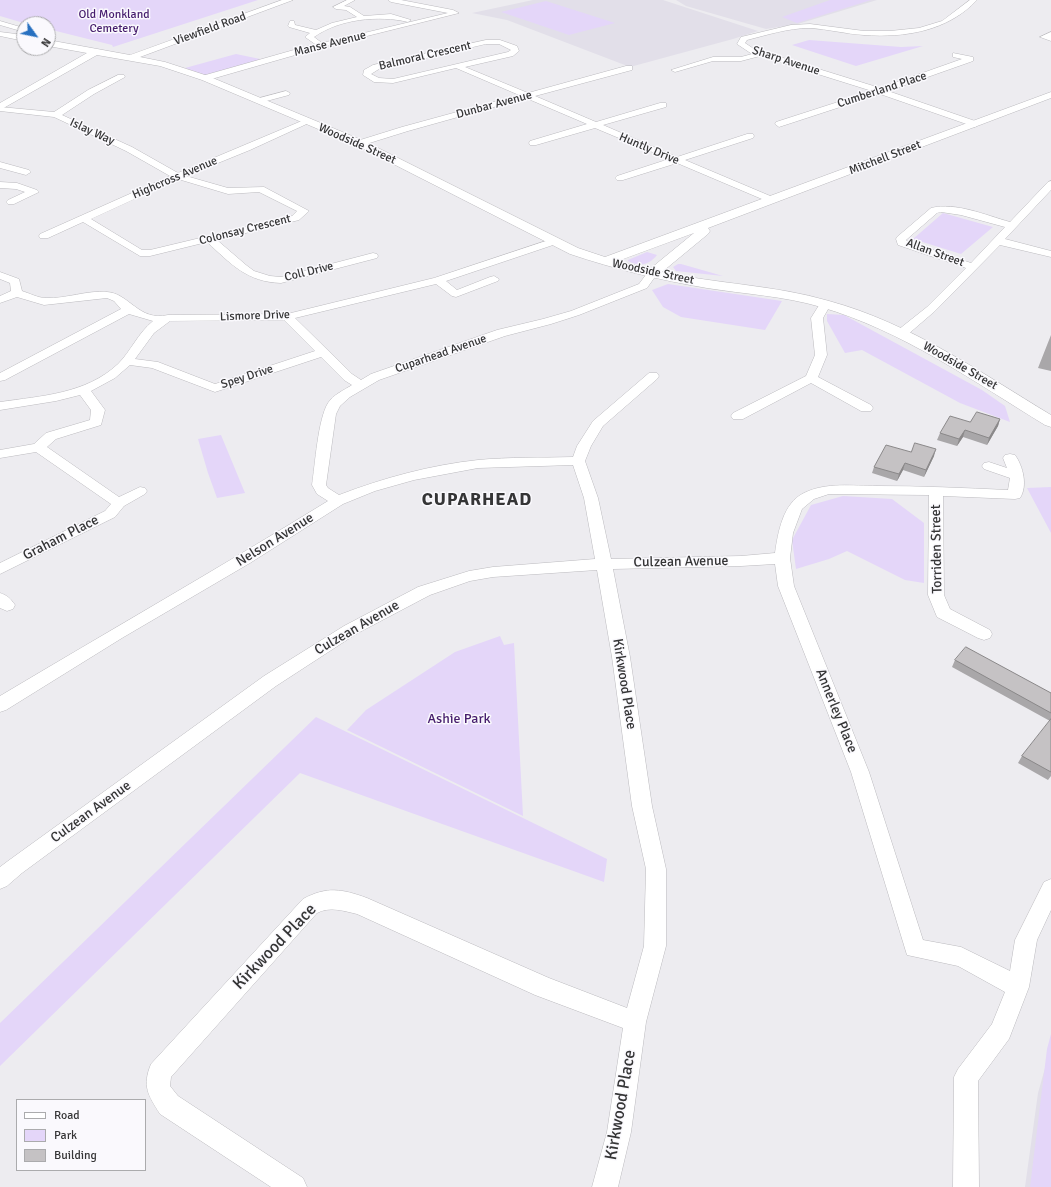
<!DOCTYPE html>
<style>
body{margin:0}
#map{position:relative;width:1051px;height:1187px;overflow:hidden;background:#edecf0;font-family:Signika,sans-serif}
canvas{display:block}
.legend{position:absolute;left:16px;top:1099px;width:130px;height:72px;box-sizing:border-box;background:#faf9fd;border:1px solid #ababad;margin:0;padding:5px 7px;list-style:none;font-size:12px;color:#353536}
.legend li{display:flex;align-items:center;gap:8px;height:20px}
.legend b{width:20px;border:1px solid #ababad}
.north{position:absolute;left:16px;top:16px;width:40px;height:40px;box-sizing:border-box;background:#faf9fd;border:1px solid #ababad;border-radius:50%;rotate:123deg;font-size:11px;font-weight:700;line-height:16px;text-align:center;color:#353536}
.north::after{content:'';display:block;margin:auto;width:14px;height:18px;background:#2770c0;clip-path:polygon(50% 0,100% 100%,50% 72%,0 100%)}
</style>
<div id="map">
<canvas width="1051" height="1187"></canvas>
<ul class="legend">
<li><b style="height:5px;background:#fff"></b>Road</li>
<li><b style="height:11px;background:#e4d6f9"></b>Park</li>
<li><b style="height:11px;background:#c5c2c4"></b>Building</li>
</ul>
<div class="north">N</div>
</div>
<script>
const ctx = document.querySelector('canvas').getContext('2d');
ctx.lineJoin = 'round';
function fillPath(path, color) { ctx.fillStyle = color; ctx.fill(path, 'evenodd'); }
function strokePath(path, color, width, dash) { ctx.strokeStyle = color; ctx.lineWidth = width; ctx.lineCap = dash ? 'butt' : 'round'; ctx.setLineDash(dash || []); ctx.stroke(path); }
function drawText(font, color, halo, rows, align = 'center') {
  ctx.font = font + ' Signika,sans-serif'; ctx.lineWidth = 3; ctx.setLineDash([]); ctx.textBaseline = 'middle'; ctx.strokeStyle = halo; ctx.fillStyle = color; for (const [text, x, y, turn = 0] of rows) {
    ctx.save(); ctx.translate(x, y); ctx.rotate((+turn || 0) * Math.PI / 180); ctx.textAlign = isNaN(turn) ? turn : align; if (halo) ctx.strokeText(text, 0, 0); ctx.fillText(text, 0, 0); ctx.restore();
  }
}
const built = new Path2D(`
 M533,0H663L758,31L733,39L630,67L507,20L472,13Z
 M676,0H877L798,24L766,29L686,6Z
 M1051,1047V1187H1025L1038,1093Z`);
const green = new Path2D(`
 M0,0H258L113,47L112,45L48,29V24H27L0,16Z
 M830,0H871L797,23L782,17Z
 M546,1L615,23L569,35L501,12Z
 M809,40L901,47L923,46L856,66L792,45Z
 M236,54L265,60L205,76L185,68Z
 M943,213L993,227L961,254L913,239Z
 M647,252L657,255C649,265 640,267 628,261V260Z
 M678,264H681L723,276L676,271L673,267Z
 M668,284L782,301L765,330L681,317L663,307L652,290Z
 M827,314L844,315L982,390L1005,406L1010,422L960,403L862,350L845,353L827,321Z
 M221,435L245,493L217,498L208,473L198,439Z
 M1051,487V533L1027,488Z
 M843,496L892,499L924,523V583L905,580L847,551L829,559L796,569L792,540L811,505Z
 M500,636L504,645L514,643L523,816L347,730L366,710L455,652Z
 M316,717L607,859L604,882L300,773L0,1066V1023Z
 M1051,1034V1187H1030L1047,1049Z`);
const minor = new Path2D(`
 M347,0H355L344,6L350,7L364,16L391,14L411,20L408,22C379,15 339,19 314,37L322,43L448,13L391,2L388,0H401L453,10L459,13L323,47L208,80H205L201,78L202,76L315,44L305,37L310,33L289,27L288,26L290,21H294L295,25L316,30L332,23L357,17L346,10L336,9L333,7Z
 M970,0H977C948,31 905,38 864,35C846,34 828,29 810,28C788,28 767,35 747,40L745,43L754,49L880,88L962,59L953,57V53L973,57V61L888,91L978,122L979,124L975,127L880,94L779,127L775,124L776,122L872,91L760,56L741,61H713L675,72L671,70L713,57H741L752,54L737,44L741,37L791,25L810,24L864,31H890L919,28L942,21Z
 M0,21L24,28V32L0,25Z
 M1051,32V41L1040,37Z
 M486,40H500L517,46L519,51L513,56L465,67L528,93L626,66H632V70L535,96L596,122L660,103H666V107L603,125L677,157L747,134H753L754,136L753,138L685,160L775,198L777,200L772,203L769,202L677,163L623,180H617L615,178L617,176L669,159L595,128L536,145H530L529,143L530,141L587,124L526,98L408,131L363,145H357L356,143L357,141L402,127L519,95L456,68L393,83L374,82L363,75L364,70L373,65ZM486,44H499L511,50L508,52L393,79L379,78L371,74L379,69Z
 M118,75H124L125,77L94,94L62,115L132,147L178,173L304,120L307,119L311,122L250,150L186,176L228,188L264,187L309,211L299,220L217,240L246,265L254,271L270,276L281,277L373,253L377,254L378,256L377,258L281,283C247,282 231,264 207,242L150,256H140L83,222L48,238H40L39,236L40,234L170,176L126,151L54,117L0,111V107L54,112L88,90ZM178,179L228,194L259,192L297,211L292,216L150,250H142L91,219Z
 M286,91L290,93L289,95L259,103L255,101L256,99Z
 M0,162L29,170L31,172L26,175L0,168Z
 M1051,181V190L1005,239L1051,251V257L1000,245L935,311L906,336H898L896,333L898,330L927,307L966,268L898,245L896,239L897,237L931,208C956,202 985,215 1010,222L1048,182ZM941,212L961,215L1005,227L971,263L907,241L906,240L937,213Z
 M0,182L17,183L37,190L39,192L14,204H8L6,202L8,200L25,192L16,189L0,188Z
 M555,238L560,241L559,243L446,281L457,290L490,277L494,276L499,279L498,281L456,297L452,296L436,284L295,318L352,374L361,380L371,374L497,330L543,319L571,311L639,284L648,272H656L657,274L647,288L579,315L551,324L505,336L379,380L350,397L340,406L336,414L326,485L328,488L339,495C383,478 431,465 478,460C509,457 541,458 573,457L577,446L593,421L649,373H657L659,376L657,379L603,426L591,446L585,461L598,498L611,559L741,556L775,553C778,532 783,503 804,493C826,482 853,486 877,486C921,486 964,488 1008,490L1010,478L984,469L982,466L984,463L989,462L1007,468L1003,458L1005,455L1010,454L1015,455C1023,466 1028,486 1020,498L1015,499L943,496L944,595L950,609L990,630L992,634L990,638L984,640L978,638L937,617L928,595L929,495L829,494L814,499L802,509L793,533L790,558L794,586L869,772L923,940L961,947L1010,971L1015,940L1044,882L1051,879V910L1037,940L1029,987L1009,1039L978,1081L979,1187H953L954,1077L958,1069L992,1024L1005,992L958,966L907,955L851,772L778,586L775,564L741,566L613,569L630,657L652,806L666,869V946L646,1022L631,1132L618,1187H592L607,1132L623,1028L535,995L357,914C344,911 330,906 317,913L171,1077L170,1086L178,1096L303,1178L307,1187H271L160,1114C148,1095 142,1086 151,1064L303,899C327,886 342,889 367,898L549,978L627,1008L644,946L646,869L632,806L612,657L597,570L493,577L470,581L430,595L356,634L276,686L22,873L7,886L0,889V867L8,861L264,676L344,626L418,587L469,571L493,567L595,559L584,498L573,465L478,468L414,480L375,491L343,504L250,563L122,638L6,710L0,712V696C109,631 219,568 328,501L317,494L312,485C315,465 318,419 328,403C333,395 344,390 352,385L344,380L321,357L215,392L152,368L130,365L115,378L91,391L105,410L101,425L56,439L47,447L119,497L140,487L145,488L147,491L145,494L124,506L115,517L0,574V563L105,511L111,504L36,452L0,458V450L34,444L46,433L90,420L91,410L80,395L56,401L0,410V402C41,396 86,394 118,364C131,351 138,333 153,321L129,314L5,380L0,381V373L121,309L114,301L107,298L44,305L17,297L0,303V296L11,291L10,283L0,279V272L19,279L22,291C29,293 38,298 46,298C66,299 87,290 107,292C129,293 139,322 168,315L287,314L434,278ZM284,320L315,351L215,384L158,362L135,359L154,333L170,321Z
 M825,301L829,302L831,304L823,318L827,355L818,377L871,405L873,408L871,411H861L811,383L743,419H733L731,416L733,413L806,376L815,355L811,318L821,302Z
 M0,593C7,595 11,599 15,605L13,609L7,611L0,608Z`);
const tertiary = new Path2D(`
 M282,0H293L140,57L165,62L208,76L364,141L578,248L605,257L1051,92V98L708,228L710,231L708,234L662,272C717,284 775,285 829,301C910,323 980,372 1051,415V427L1045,425C973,381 903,331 821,307C784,296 745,294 707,288C659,280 615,269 570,254L356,145L202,80L160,66L97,55L0,110V103L87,53L48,46V40L130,55ZM694,233L650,269L618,261Z
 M0,32L24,35V41L0,36Z`);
const wall = new Path2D(`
 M1051,335V371L1038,368Z
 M1000,419L998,426L987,445L963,437L957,446L937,440L940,433L970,422Z
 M911,452L934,456L924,477L903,470L897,481L872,473L874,467Z
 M955,660L1051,693V776L1048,780L1018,763L1022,756L1050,721L952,667Z`);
const shadedWall = new Path2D(`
 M1000,419L998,426L987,445L989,438Z
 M965,430L963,437L957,446L959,439Z
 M936,449L934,456L924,477L926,470Z
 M905,463L903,470L897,481L899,474Z`);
const building = new Path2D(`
 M977,412L1000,419L989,438L965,430L959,439L940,433L950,416L970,422Z
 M915,443L936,449L926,470L905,463L899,474L874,467L886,445L911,452Z
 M966,647L1051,693V713L955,660Z
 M1051,719V772L1022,756Z`);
const farParknames = [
 ["Old Monkland",114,15],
 ["Cemetery",114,29]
];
const farStreetnames = [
 ["Viewfield Road",210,29,-20],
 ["Manse Avenue",330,44,-14],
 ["Balmoral Crescent",425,56,-13],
 ["Sharp Avenue",786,61,18],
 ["Cumberland Place",882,90,-18],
 ["Dunbar Avenue",494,105,-15],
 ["Islay Way",92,132,25],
 ["Woodside Street",357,144,24],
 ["Huntly Drive",649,149,23],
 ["Mitchell Street",885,158,-21],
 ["Highcross Avenue",175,178,-23],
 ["Colonsay Crescent",245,230,-14],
 ["Allan Street",935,253,20],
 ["Coll Drive",309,272,-14],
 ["Woodside Street",653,272,12],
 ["Lismore Drive",255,316,-2],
 ["Cuparhead Avenue",441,354,-19],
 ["Woodside Street",960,366,30],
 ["Spey Drive",247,377,-18]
];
const streetNames = [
 ["Graham Place",61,538,-27],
 ["Nelson Avenue",275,540,-32],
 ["Torriden Street",937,549,-91],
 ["Culzean Avenue",681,562,-1],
 ["Culzean Avenue",357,628,-30],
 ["Kirkwood Place",624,684,81],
 ["Annerley Place",836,711,68],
 ["Culzean Avenue",91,812,-36]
];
const parkNames = [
 ["Ashie Park",459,719]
];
const nearStreetnames = [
 ["Kirkwood Place",275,947,-46],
 ["Kirkwood Place",621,1105,-80]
];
const districtNames = [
 ["CUPARHEAD",477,500]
];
fillPath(built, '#e2dfe9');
fillPath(green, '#e4d6f9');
strokePath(minor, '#bbbabe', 1);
strokePath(tertiary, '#bbbabe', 1);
fillPath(minor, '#fff');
fillPath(tertiary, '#fff');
fillPath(wall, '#a9a7a9');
fillPath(shadedWall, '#8a8889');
fillPath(building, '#c5c2c4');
strokePath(building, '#8a8889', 1);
drawText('12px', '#461d6d', '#faf9fd', farParknames);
drawText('12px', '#353536', '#faf9fd', farStreetnames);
drawText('14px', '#353536', '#faf9fd', streetNames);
drawText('14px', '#461d6d', '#faf9fd', parkNames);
drawText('17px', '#353536', '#faf9fd', nearStreetnames);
ctx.letterSpacing = '1px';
drawText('bold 18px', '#353536', '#faf9fd', districtNames);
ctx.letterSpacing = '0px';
</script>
